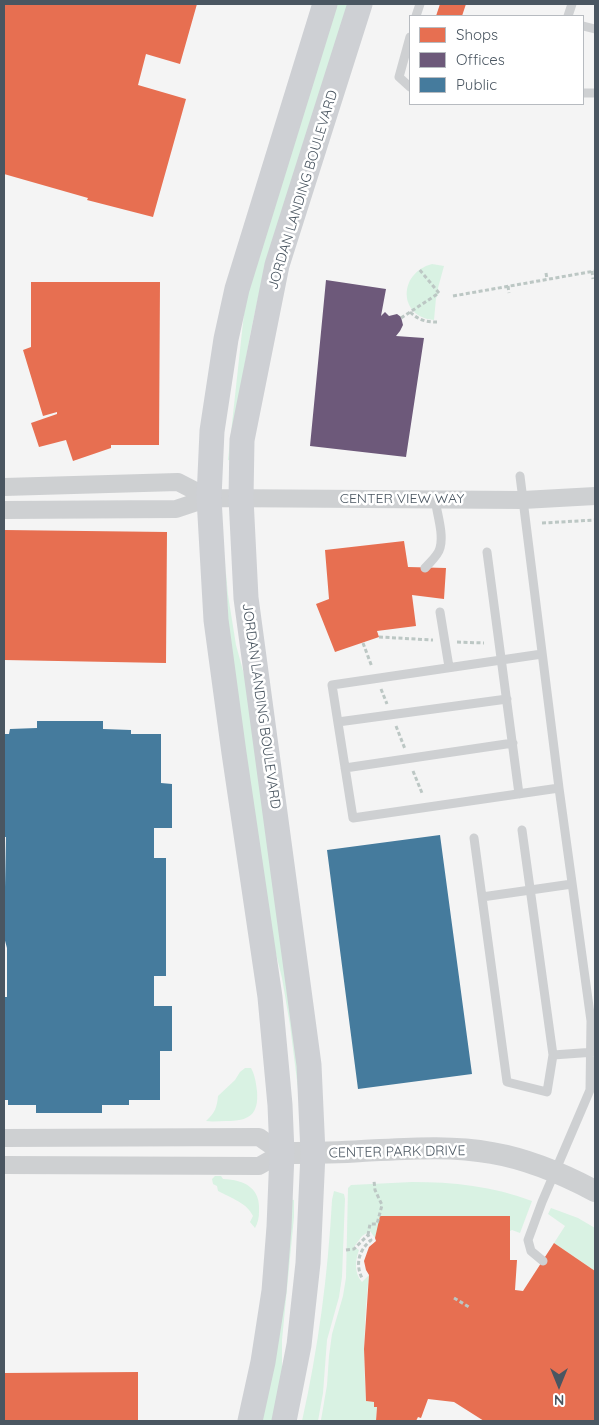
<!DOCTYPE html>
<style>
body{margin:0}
#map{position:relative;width:599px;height:1425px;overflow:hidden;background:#f4f4f4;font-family:Quicksand,sans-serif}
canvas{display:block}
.frame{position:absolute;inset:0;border:5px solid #4a5661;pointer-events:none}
.legend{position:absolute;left:409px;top:15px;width:175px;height:90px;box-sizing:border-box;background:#fff;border:1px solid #b7bbc0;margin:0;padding:6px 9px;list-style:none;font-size:15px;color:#4a5661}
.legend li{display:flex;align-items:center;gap:10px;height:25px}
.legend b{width:25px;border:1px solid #b7bbc0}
.north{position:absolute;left:534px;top:1360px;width:50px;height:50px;-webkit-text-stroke:4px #fff;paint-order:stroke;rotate:180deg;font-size:14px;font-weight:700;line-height:20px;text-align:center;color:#4a5661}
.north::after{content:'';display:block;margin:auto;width:18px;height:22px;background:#4a5661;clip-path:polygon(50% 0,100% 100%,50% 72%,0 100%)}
</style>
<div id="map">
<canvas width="599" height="1425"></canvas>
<div class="frame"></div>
<ul class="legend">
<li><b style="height:14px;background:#e76f51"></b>Shops</li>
<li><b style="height:14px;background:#6d597a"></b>Offices</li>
<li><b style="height:14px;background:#457b9d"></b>Public</li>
</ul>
<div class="north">N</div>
</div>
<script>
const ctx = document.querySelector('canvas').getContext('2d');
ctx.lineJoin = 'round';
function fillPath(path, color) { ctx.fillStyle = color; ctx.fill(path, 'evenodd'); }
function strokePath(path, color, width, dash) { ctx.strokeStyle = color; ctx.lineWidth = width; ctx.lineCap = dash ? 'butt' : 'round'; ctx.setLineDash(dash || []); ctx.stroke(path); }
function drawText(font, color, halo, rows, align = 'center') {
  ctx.font = font + ' Quicksand,sans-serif'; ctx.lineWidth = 5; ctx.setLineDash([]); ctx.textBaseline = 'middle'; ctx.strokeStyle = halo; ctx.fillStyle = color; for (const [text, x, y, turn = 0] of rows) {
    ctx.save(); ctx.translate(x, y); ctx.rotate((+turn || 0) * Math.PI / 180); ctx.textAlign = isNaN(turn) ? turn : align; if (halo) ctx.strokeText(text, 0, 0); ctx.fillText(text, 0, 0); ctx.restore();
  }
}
const green = new Path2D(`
 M333,4H348L259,294C246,349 238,404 233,461L228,460L246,295Z
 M432,264L444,266L438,288L439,293L436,298L434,320C398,317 398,273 432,264Z
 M225,562L228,595L236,645L251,700L295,1026L299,1097L290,1025L282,978L272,938L229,642Z
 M245,1068H251C255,1075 256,1083 257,1091C259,1115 249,1121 226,1121C219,1121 213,1122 206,1121C215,1113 217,1107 218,1096L235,1080L240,1072Z
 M215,1176H221L223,1179C245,1180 261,1188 259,1212C259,1217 258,1223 255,1228L250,1222L253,1216C247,1203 231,1198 218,1191L217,1186L213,1184L212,1179Z
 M412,1182C453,1182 493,1186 532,1201L520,1233L512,1230L510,1231V1216L375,1238L370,1231L362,1236L354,1247L359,1250C355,1261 354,1273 362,1282L369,1275C364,1317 363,1359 366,1401L374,1402V1407H377L376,1421L321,1420L327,1385L329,1356L332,1334L343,1296L346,1278L348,1188L351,1185Z
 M334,1191L344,1194L345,1199L342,1277L339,1297L327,1340L323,1393L318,1421H302C318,1349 328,1275 332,1200Z
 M288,1199L294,1200V1217L282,1340V1383L275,1421H260Z
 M551,1208L578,1218L595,1228V1271L554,1243L565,1226L548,1214Z`);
const shops = new Path2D(`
 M4,4H197L180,64L146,54L138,85L186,99L153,217L87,200L88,198L4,174Z
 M440,4H466L462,16H436Z
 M31,282H160L159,445H111V448L73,461L66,440L39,447L31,423L57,414V412L43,416L23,350L31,347Z
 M4,530L167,532L166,663L4,660Z
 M404,541L408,567L446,568L444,599L412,595L416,626L377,631L379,637L335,652L316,604L329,599L325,550Z
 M380,1216H510V1260H517L515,1290L523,1291L554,1243L595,1271V1421H484L454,1402L428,1399L421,1418L418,1417L416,1421H376L377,1407H374V1402L366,1401L364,1349L369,1275L366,1270L364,1261L369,1247L376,1241L375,1238Z
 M138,1372V1421H4V1373Z`);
const offices = new Path2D(`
 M326,280L386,289L381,316L385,312L389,316L397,314L401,317L403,325L400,331L396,336L424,338L406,457L310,446Z`);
const public = new Path2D(`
 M37,721H103V729L131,730V734H161V783L172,784V828H154V858H166V976H154V1006H172V1051H160V1100H129V1105H102V1113H36V1105H8V1100H4V997H7V948L4,937L6,837H4V734H9L10,729L37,728Z
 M440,835L472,1074L358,1089L327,850Z`);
const path = new Path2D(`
 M592,271L593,279
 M546,273L547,279
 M508,286L509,293
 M453,296L595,271
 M410,312C419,320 425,322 437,322
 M401,318L439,293L419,269
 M542,523L595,520
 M379,637L433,640
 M457,642L484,643
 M363,643L372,667
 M381,689L387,704
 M396,726L405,749
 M413,771L422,793
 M368,1235L370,1224H377L382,1205L375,1190L374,1181
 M346,1250L354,1249L368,1235L371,1240C359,1250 355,1264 362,1278
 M454,1298L469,1307`);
const service = new Path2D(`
 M416,16L420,4
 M568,16L572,4
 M583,26L595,29
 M410,37L399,77L410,87
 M583,93H595
 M520,476C533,580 546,684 559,788L353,818L332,685L542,654
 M487,552L519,794
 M425,568C430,562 438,556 440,548C444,534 437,514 435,499
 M440,612L449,667
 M338,722L507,699
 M345,768L513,743
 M474,838L507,1082L547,1092L553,1055L522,830
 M482,897L572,884
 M553,1055L595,1052
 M543,1261L531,1251L528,1240L542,1202L590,1090L591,1021L559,788`);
const minor = new Path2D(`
 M4,487L178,482L209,498
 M4,510L176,509L209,498L523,500L595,496
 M4,1138L259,1137L282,1153L259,1166L4,1165`);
const tertiary = new Path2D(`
 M282,1153C309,1153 335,1153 362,1151C405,1149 449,1145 492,1153C528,1159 563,1174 595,1191`);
const secondary = new Path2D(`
 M250,1421L263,1362L274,1291L279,1227L282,1153L280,1105L270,997L234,753L216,620L209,498L212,431L226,339L237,289L325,4
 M284,1421L299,1345L308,1263L313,1153L309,1065L246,598L241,498L242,440L277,265L360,4`);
const streetNames = [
 ["JORDAN LANDING BOULEVARD",303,190,-73],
 ["CENTER VIEW WAY",402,499],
 ["JORDAN LANDING BOULEVARD",261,706,82],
 ["CENTER PARK DRIVE",397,1152,-1]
];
fillPath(green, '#d9f2e3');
fillPath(shops, '#e76f51');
fillPath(offices, '#6d597a');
fillPath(public, '#457b9d');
strokePath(path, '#bcc7c4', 3, [4, 2.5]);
strokePath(service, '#ced0d2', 9);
strokePath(minor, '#ced0d2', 18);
strokePath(tertiary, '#ced0d2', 22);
strokePath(secondary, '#ced0d4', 25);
drawText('14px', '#4a5661', '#fff', streetNames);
</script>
